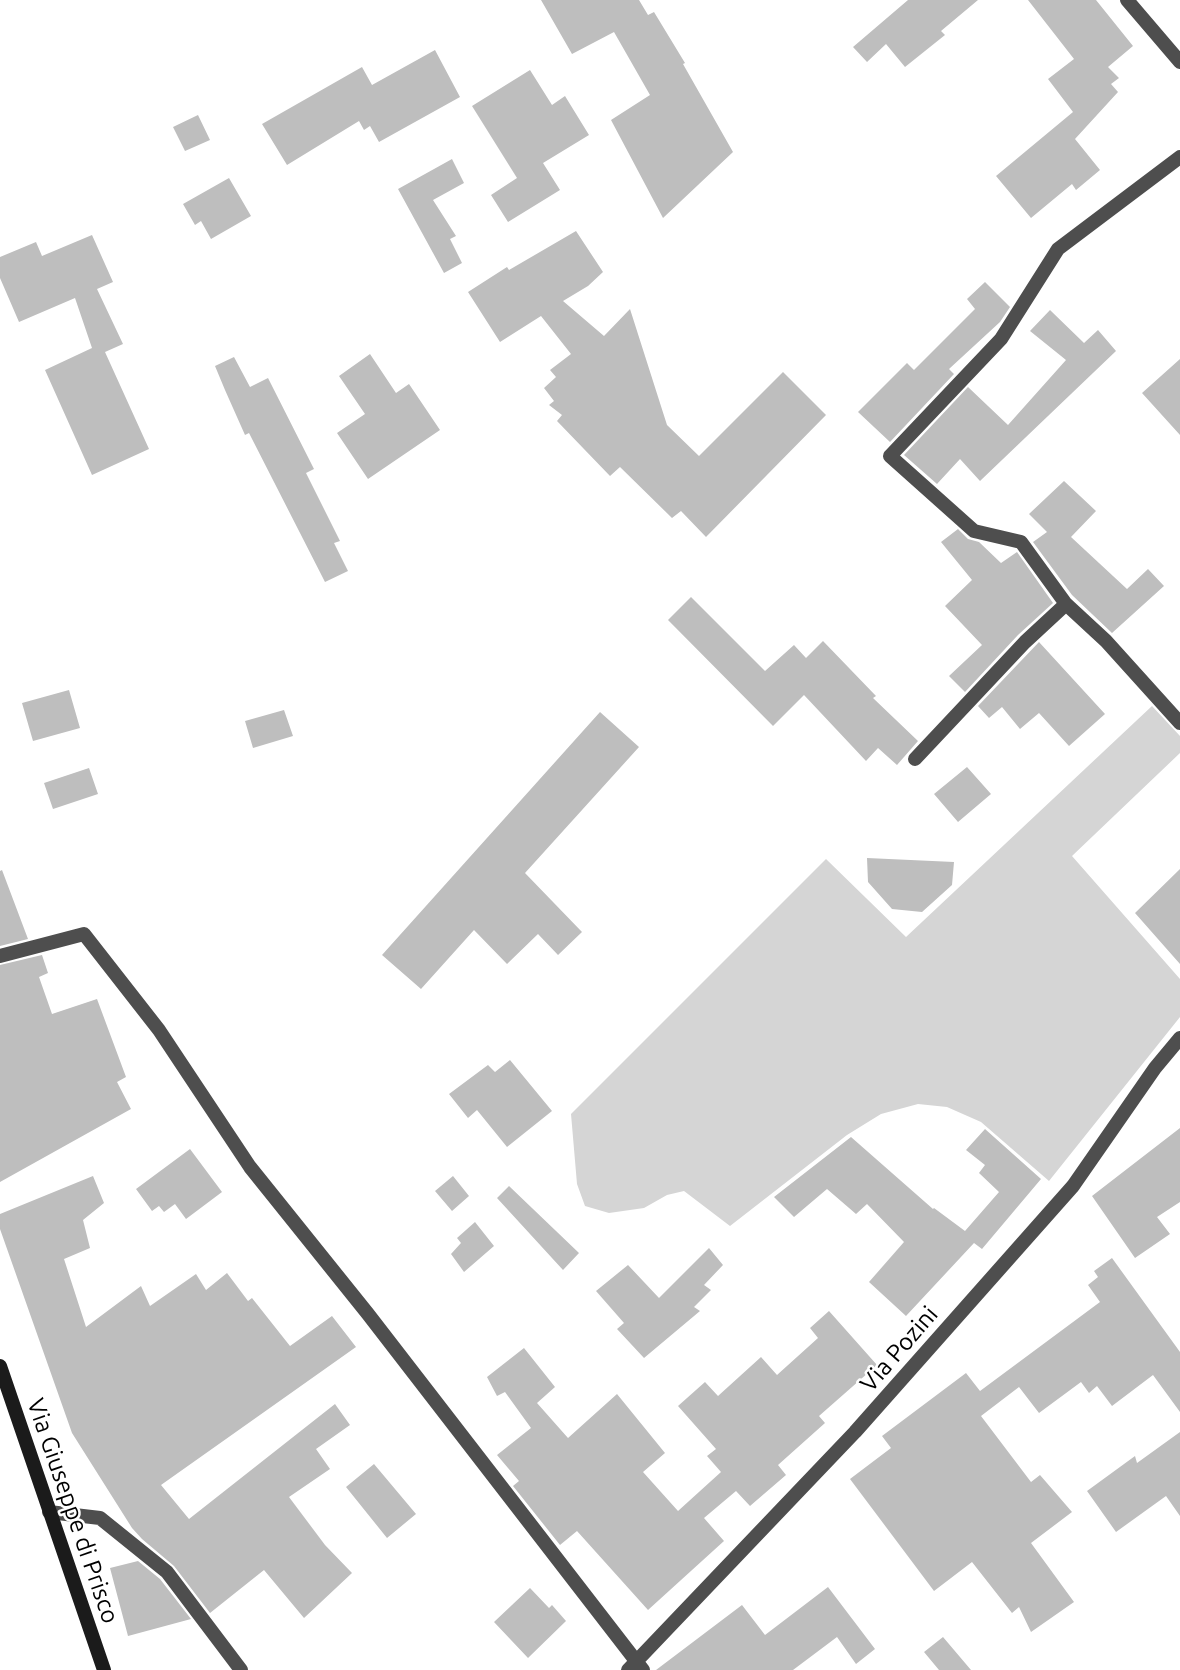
<!DOCTYPE html>
<style>
body{margin:0}
canvas{display:block;background:#fff}
</style>
<canvas width="1180" height="1670"></canvas>
<script>
const ctx = document.querySelector('canvas').getContext('2d');
ctx.lineJoin = 'round';
function fillPath(path, color) { ctx.fillStyle = color; ctx.fill(path, 'evenodd'); }
function strokePath(path, color, width, dash) { ctx.strokeStyle = color; ctx.lineWidth = width; ctx.lineCap = dash ? 'butt' : 'round'; ctx.setLineDash(dash || []); ctx.stroke(path); }
function drawText(font, color, halo, rows, align = 'center') {
  ctx.font = font + ' Ubuntu,sans-serif'; ctx.lineWidth = 5; ctx.setLineDash([]); ctx.textBaseline = 'middle'; ctx.strokeStyle = halo; ctx.fillStyle = color; for (const [text, x, y, turn = 0] of rows) {
    ctx.save(); ctx.translate(x, y); ctx.rotate((+turn || 0) * Math.PI / 180); ctx.textAlign = isNaN(turn) ? turn : align; if (halo) ctx.strokeText(text, 0, 0); ctx.fillText(text, 0, 0); ctx.restore();
  }
}
const green = new Path2D(`
 M1152,706L1180,736V753L1072,856L1180,979V1017L1049,1181L981,1122L947,1107L918,1104L881,1114L847,1135L730,1226L684,1191L667,1195L644,1208L609,1213L585,1206L577,1184L571,1114L826,859L906,937Z`);
const building = new Path2D(`
 M541,0H639L648,15L654,12L685,63L683,64L733,152L663,218L611,120L650,95L614,32L572,54Z
 M908,0H978L941,31L945,35L905,67L886,44L867,62L853,47Z
 M1028,0H1096L1133,46L1108,67L1119,78L1111,84L1118,92L1075,139L1100,170L1076,190L1072,184L1031,218L996,176L1073,112L1048,79L1074,59Z
 M435,50L460,97L379,142L370,126L364,130L359,121L287,165L262,124L362,67L372,85Z
 M530,70L552,105L565,96L589,135L543,163L560,190L508,222L491,195L517,178L472,106Z
 M198,115L210,140L185,151L173,127Z
 M452,159L464,183L433,200L456,236L450,239L462,263L444,273L398,189Z
 M229,178L251,216L211,239L201,221L195,225L183,204Z
 M576,231L603,272L588,286L563,301L604,336L630,309L667,425L699,456L783,372L826,415L706,537L681,511L672,518L620,467L610,476L557,421L562,415L549,405L554,401L544,388L556,377L550,370L571,354L541,316L500,342L468,292L507,267L509,270Z
 M92,235L113,282L97,289L123,344L105,352L149,449L92,475L45,370L92,348L75,298L19,322L0,278V257L36,242L42,256Z
 M985,282L1010,307L1000,322L949,369L954,374L890,442L858,412L907,363L914,370L975,309L967,299Z
 M1050,310L1084,343L1098,330L1116,351L980,481L960,459L937,484L904,455L968,387L1008,425L1066,360L1030,331Z
 M370,354L396,393L409,384L440,430L368,479L337,433L365,414L339,376Z
 M234,357L250,387L268,378L314,469L306,473L340,541L334,543L348,571L325,582L249,433L245,435L225,390L215,366Z
 M1180,359V435L1142,393Z
 M1064,481L1096,511L1071,537L1127,589L1148,569L1164,586L1112,633L1072,595L1033,542L1047,532L1029,514Z
 M958,529L968,539L979,542L1001,563L1017,552L1053,603L1018,635L965,692L949,676L982,645L945,606L972,580L941,542Z
 M691,597L765,671L794,645L806,658L823,641L876,696L873,698L918,741L897,765L878,748L866,761L804,695L773,726L668,620Z
 M1039,642L1105,714L1069,746L1039,713L1020,729L1002,707L989,718L978,706Z
 M69,690L80,728L33,741L22,703Z
 M284,710L293,736L253,748L245,721Z
 M600,712L639,747L525,873L582,932L558,955L538,934L507,964L474,930L421,989L382,955Z
 M967,767L991,794L958,822L934,794Z
 M89,768L98,794L53,809L44,783Z
 M867,858L954,862L952,885L922,912L892,909L868,882Z
 M1180,869V964L1135,913Z
 M2,870L28,939L0,946V871Z
 M42,955L48,973L39,977L52,1014L97,999L126,1077L117,1082L131,1109L0,1182V965Z
 M510,1060L552,1111L507,1147L477,1110L468,1118L449,1094L488,1065L495,1072Z
 M1180,1128V1202L1157,1217L1170,1234L1135,1258L1092,1196Z
 M985,1129L1041,1179L982,1249L974,1243L906,1316L869,1282L904,1242L867,1204L856,1214L827,1189L794,1217L774,1197L851,1137L933,1209L934,1208L965,1231L999,1192L979,1173L985,1165L966,1150Z
 M190,1149L222,1192L186,1219L175,1204L164,1212L159,1206L152,1211L136,1189Z
 M93,1176L104,1203L83,1220L90,1248L64,1259L86,1327L141,1286L150,1306L196,1274L206,1290L227,1273L248,1301L252,1298L290,1346L332,1316L356,1347L161,1485L189,1519L335,1404L350,1425L316,1449L330,1469L289,1497L325,1545L352,1573L304,1618L264,1570L210,1613L174,1566L142,1539L132,1528L72,1433L0,1229V1214Z
 M453,1176L469,1196L452,1211L435,1191Z
 M509,1186L579,1253L563,1270L497,1198Z
 M475,1222L494,1246L464,1272L451,1254L461,1243L457,1238Z
 M709,1248L723,1265L704,1285L711,1290L694,1307L700,1311L644,1358L617,1329L624,1323L596,1291L628,1265L659,1298Z
 M1112,1258L1180,1352V1412L1153,1375L1112,1406L1097,1386L1089,1393L1081,1382L1039,1413L1019,1387L981,1416L1031,1482L1040,1475L1072,1512L1031,1543L1074,1602L1031,1632L1019,1607L1012,1613L972,1562L934,1591L850,1479L891,1448L882,1436L966,1373L980,1391L1100,1302L1088,1285L1098,1277L1094,1271Z
 M829,1311L877,1365L819,1416L825,1423L778,1465L786,1475L750,1506L736,1491L704,1518L724,1541L648,1610L577,1531L560,1545L513,1486L519,1481L497,1455L531,1428L505,1392L497,1396L487,1377L524,1348L555,1387L537,1403L568,1438L617,1394L665,1453L643,1472L678,1511L721,1472L707,1456L716,1449L678,1406L705,1382L718,1396L761,1357L777,1375L818,1338L810,1328Z
 M1180,1432V1516L1166,1496L1116,1532L1087,1491L1135,1456L1137,1463Z
 M374,1464L416,1514L387,1538L346,1487Z
 M138,1561L160,1579L191,1619L128,1636L110,1568Z
 M828,1587L875,1649L856,1664L837,1637L793,1670H656L742,1605L765,1635Z
 M530,1588L549,1608L552,1605L566,1621L528,1658L494,1622Z
 M943,1637L971,1670H939L924,1652Z`);
const street = new Path2D(`
 M1127,0L1180,62
 M1066,604L1021,542L974,531L890,456L1001,339L1058,249L1180,157
 M915,759L1025,642L1066,604L1106,641L1180,723
 M0,956L84,934L159,1030L250,1167L368,1314L643,1670
 M49,1512L100,1518L167,1572L241,1670
 M628,1670L855,1432L1073,1186L1155,1068L1180,1038`);
const secondary = new Path2D(`
 M0,1366L104,1670`);
const streetNames = [
 ["Via Pozini",899,1349,-49],
 ["Via Giuseppe di Prisco",73,1511,71]
];
fillPath(green, '#d5d5d5');
fillPath(building, '#bebebe');
strokePath(street, '#4e4e4e', 14);
strokePath(secondary, '#1b1b1b', 14);
drawText('24px', '#000', '#fff', streetNames);
</script>
